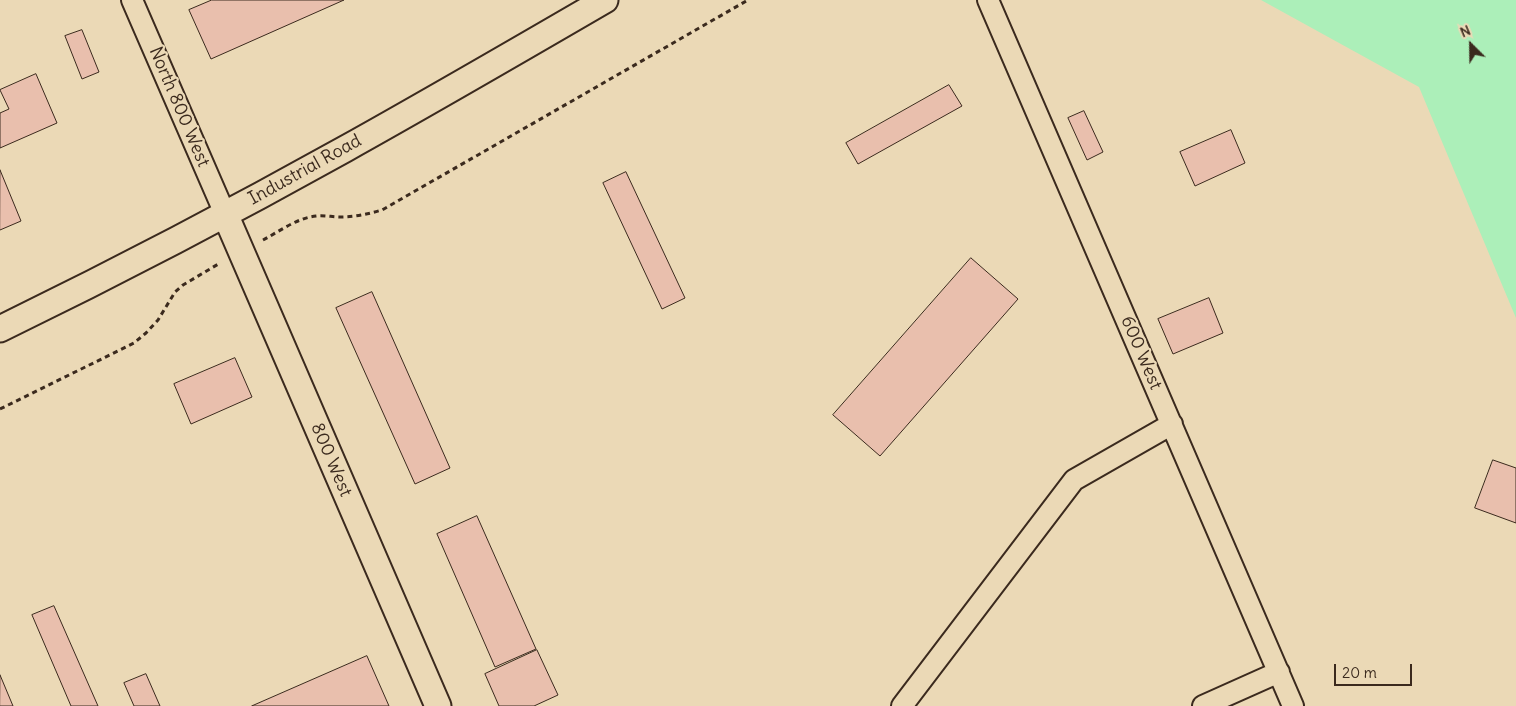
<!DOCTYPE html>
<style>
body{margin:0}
#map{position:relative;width:1516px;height:706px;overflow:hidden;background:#ebd9b6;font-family:Delius,sans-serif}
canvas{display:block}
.north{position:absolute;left:1446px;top:20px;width:50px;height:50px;-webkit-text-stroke:4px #ebd9b6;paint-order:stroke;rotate:337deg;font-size:14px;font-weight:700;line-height:20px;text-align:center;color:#3b2a1e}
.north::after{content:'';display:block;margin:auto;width:18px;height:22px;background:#3b2a1e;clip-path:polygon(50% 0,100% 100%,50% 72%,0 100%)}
.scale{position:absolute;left:1334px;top:664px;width:78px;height:22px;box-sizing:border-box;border:2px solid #3b2a1e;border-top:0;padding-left:6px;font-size:15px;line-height:18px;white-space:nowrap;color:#3b2a1e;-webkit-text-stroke:4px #ebd9b6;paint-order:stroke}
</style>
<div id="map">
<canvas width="1516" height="706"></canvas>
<div class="north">N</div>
<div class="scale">20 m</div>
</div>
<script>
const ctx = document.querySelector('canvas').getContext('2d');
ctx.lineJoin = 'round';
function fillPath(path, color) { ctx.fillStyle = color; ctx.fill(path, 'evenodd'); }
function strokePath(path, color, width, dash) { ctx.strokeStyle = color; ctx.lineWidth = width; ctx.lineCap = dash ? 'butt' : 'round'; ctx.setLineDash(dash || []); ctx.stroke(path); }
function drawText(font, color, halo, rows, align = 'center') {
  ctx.font = font + ' Delius,sans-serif'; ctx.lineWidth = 4.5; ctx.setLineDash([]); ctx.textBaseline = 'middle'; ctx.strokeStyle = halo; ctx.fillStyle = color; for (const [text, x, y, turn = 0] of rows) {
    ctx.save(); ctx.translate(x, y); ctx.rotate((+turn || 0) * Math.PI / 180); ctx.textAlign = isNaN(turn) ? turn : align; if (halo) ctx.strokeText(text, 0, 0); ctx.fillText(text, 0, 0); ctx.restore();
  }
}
const green = new Path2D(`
 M1261,0H1516V318L1419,87Z`);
const building = new Path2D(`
 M212,0H344L211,59L189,10Z
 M82,30L99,72L82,79L65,36Z
 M36,74L57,123L0,148V113L9,109L0,90Z
 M949,85L962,106L858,164L846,143Z
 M1084,111L1103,152L1087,160L1068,118Z
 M1231,130L1245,163L1195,186L1180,152Z
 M0,170L21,221L0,230Z
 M626,172L685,298L662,309L603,183Z
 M971,258L1018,299L880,456L833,415Z
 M372,292L450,468L415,484L336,308Z
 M1209,298L1223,333L1173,354L1158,319Z
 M235,358L252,397L191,424L174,384Z
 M1493,460L1516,468V523L1475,508Z
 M477,516L536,649L495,667L437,534Z
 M54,606L98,706H71L32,615Z
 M537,650L558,695L534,706H499L485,674Z
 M367,656L389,706H252Z
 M146,674L160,706H134L124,683Z
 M0,675L13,706H0Z`);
const path = new Path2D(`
 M263,240C280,231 297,218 316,216C324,215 332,217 340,217C355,217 368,214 382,210L748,0
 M0,409L134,343L146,333L158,320L175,292L183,285L220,263`);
const minor = new Path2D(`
 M132,0L225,214
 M988,0L1293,706
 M902,706L1074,480L1172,424
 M1203,706L1279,672`);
const tertiary = new Path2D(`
 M225,214L438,706
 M0,329C117,272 232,212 345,149C433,100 519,50 605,0`);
const streetNames = [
 ["North 800 West",179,107,67],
 ["Industrial Road",305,170,-29],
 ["600 West",1141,353,67],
 ["800 West",331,460,67]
];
fillPath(green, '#acefb9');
fillPath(building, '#e9bfad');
strokePath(building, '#3b2a1e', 1);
strokePath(minor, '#3b2a1e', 24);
strokePath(tertiary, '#3b2a1e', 29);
strokePath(path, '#3b2a1e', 3, [5, 4]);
strokePath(minor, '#ebd9b6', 20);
strokePath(tertiary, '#ebd9b6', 25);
drawText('18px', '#3b2a1e', '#ebd9b6', streetNames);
</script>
